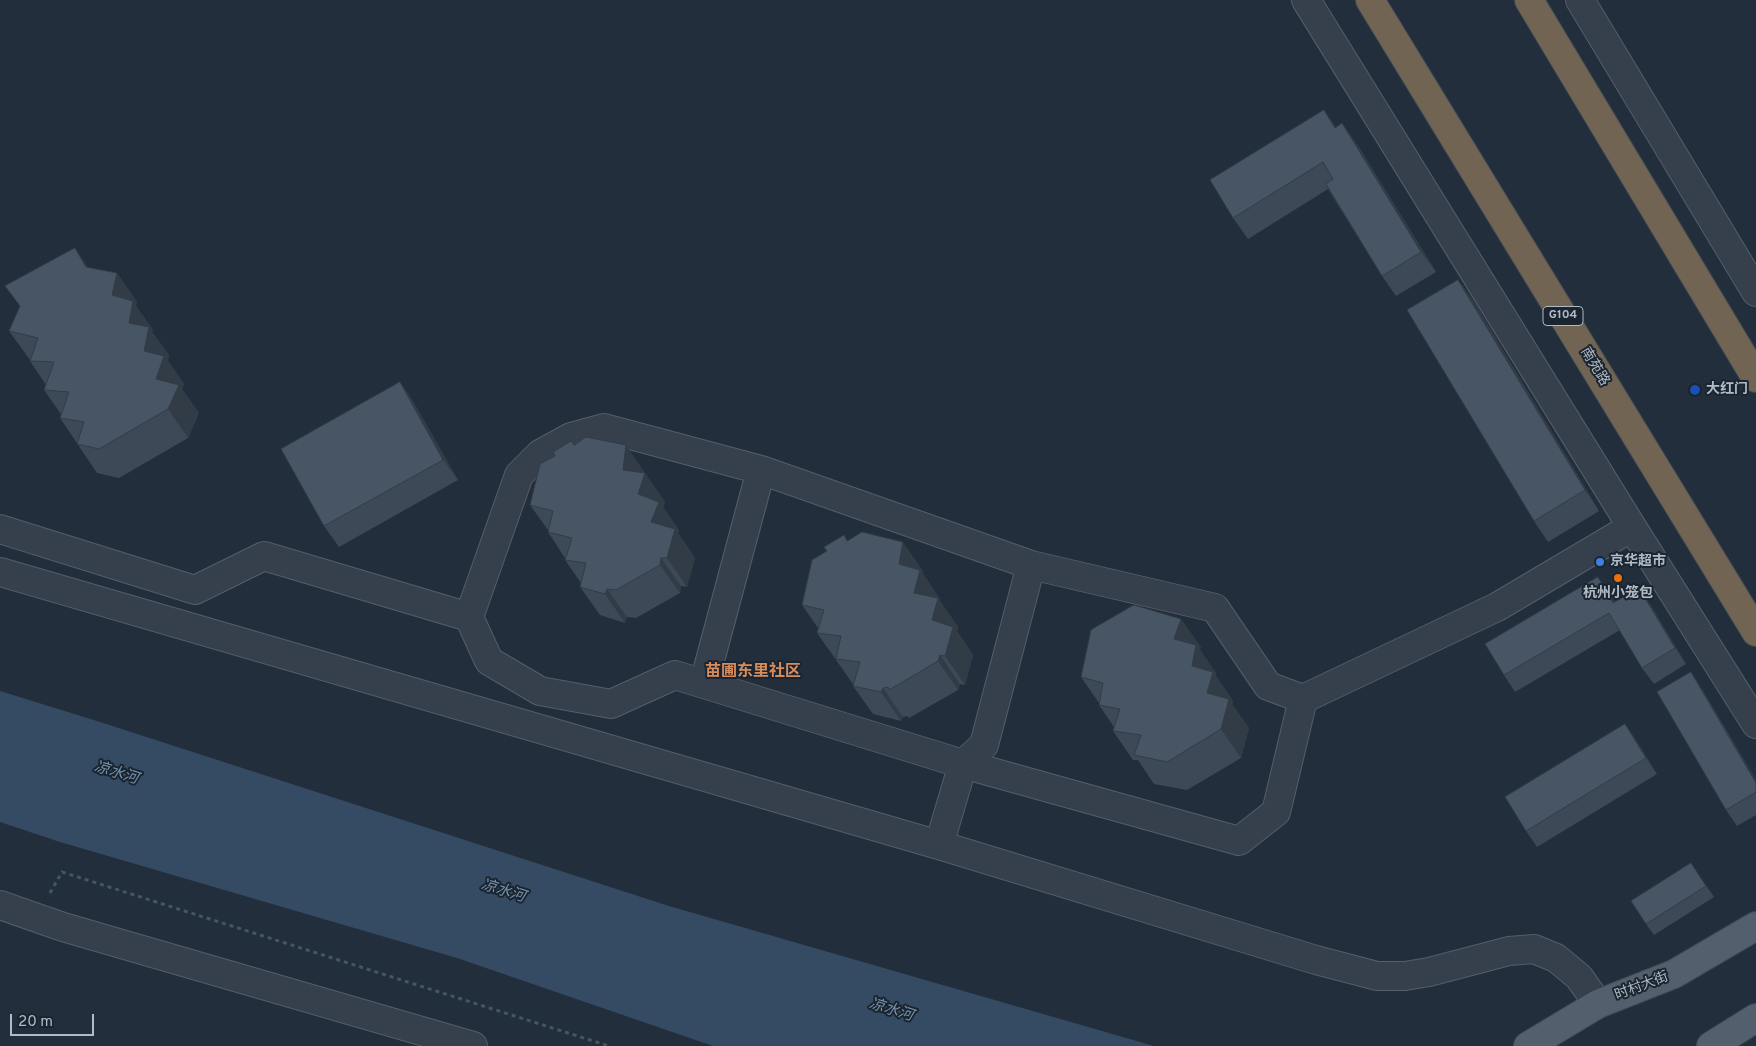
<!DOCTYPE html>
<meta charset="utf-8">
<style>
body{margin:0}
#map{position:relative;width:1756px;height:1046px;overflow:hidden;background:#222e3c;font-family:Overpass,sans-serif}
canvas{display:block}
.scale{position:absolute;left:10px;top:1014px;width:84px;height:22px;box-sizing:border-box;border:2px solid #b1bbc7;border-top:0;padding-left:6px;font-size:15px;line-height:18px;white-space:nowrap;color:#b1bbc7;-webkit-text-stroke:4px #1b2530;paint-order:stroke}
</style>
<div id="map">
<canvas width="1756" height="1046"></canvas>
<div class="scale">20 m</div>
</div>
<script>
const ctx = document.querySelector('canvas').getContext('2d');
ctx.lineJoin = 'round';
function fillPath(path, color) { ctx.fillStyle = color; ctx.fill(path, 'evenodd'); }
function strokePath(path, color, width, dash) { ctx.strokeStyle = color; ctx.lineWidth = width; ctx.lineCap = dash ? 'butt' : 'round'; ctx.setLineDash(dash || []); ctx.stroke(path); }
function drawText(font, color, halo, rows, align = 'center') {
  ctx.font = font + ' Overpass,"Noto Sans SC",sans-serif'; ctx.lineWidth = 4; ctx.setLineDash([]); ctx.textBaseline = 'middle'; ctx.strokeStyle = halo; ctx.fillStyle = color; for (const [text, x, y, turn = 0] of rows) {
    ctx.save(); ctx.translate(x, y); ctx.rotate((+turn || 0) * Math.PI / 180); ctx.textAlign = isNaN(turn) ? turn : align; if (halo) ctx.strokeText(text, 0, 0); ctx.fillText(text, 0, 0); ctx.restore();
  }
}
const water = new Path2D(`
 M0,691L97,721L669,906L1154,1046H713L457,958L60,842L0,822Z`);
const path = new Path2D(`
 M50,893L62,872L609,1046`);
const minor = new Path2D(`
 M1306,0L1632,527L1756,724
 M1580,0L1756,292
 M0,529L195,590L264,556L469,617L489,661L540,691L611,704L675,675L963,764L939,845
 M0,572L939,845L1316,960L1377,976H1405L1429,972L1509,951L1534,949L1556,958L1579,977L1598,1004
 M469,617L519,475L540,454L571,437L604,428L761,470L1031,565L1215,608L1268,686L1303,699
 M704,683L761,470
 M963,764L1239,841L1276,812L1303,699L1497,607L1632,527
 M963,764L984,745L1031,565
 M0,905L63,927L473,1046`);
const major = new Path2D(`
 M1528,1046L1598,1004L1674,974L1756,926
 M1711,1046L1756,1018`);
const highway = new Path2D(`
 M1370,0L1756,632
 M1529,0L1756,378`);
const wall = new Path2D(`
 M1336,127L1357,144L1436,272L1396,296L1382,276L1328,189L1248,239L1233,218Z
 M89,268L117,273L137,302L136,306L153,330L152,332L169,355L168,361L184,384L182,389L199,413L188,438L119,478L97,473L60,418L61,414L44,390L46,385L30,361V360L9,331Z
 M1458,280L1473,300L1599,511L1548,542L1534,521Z
 M400,382L414,403L458,480L339,547L324,526Z
 M574,445L646,474V475L665,502L663,507L679,530L678,533L695,558L687,587L681,586L680,593L636,618L627,617L625,623L600,615L580,587L581,583L565,560V558L548,532V530L530,505L555,456Z
 M844,535L847,540L923,571V574L940,599V601L958,627L957,631L973,655L965,685L960,684L958,690L909,718L907,716L903,717L901,721L873,714L853,686V684L817,633L818,628L802,605Z
 M1609,593L1615,602L1650,604L1686,664L1654,684L1642,668L1620,630L1515,692L1504,675Z
 M1201,647L1200,650L1216,673V676L1233,701L1232,704L1249,728L1241,758L1187,790L1154,784L1138,760H1133L1113,731L1114,727L1099,705V703L1081,677Z
 M1702,689L1756,780V815L1737,826L1726,810Z
 M1625,724L1636,740L1657,774L1537,847L1526,831Z
 M1691,863L1714,897L1654,935L1646,924Z`);
const shadedWall = new Path2D(`
 M1324,110L1338,130L1335,128Z
 M1342,123L1357,144L1436,272L1421,252Z
 M75,248L95,277L86,267Z
 M117,273L137,302L136,306L153,330L152,332L169,355L168,361L184,384L182,389L199,413L188,438L168,409L156,379L129,323L112,295Z
 M1458,280L1473,300L1599,511L1585,490Z
 M400,382L414,403L458,480L443,460Z
 M626,445L665,502L663,507L679,530L678,533L695,558L687,587L667,558L638,494L623,470Z
 M903,542L923,571V574L940,599V601L958,627L957,631L973,655L965,685L945,656L914,593L899,564Z
 M661,558L681,586L680,593L660,565Z
 M1598,577L1609,593L1625,619L1613,603Z
 M1639,588L1650,604L1686,664L1675,648Z
 M607,589L627,617L625,623L605,594Z
 M1181,619L1201,647L1200,650L1216,673V676L1233,701L1232,704L1249,728L1241,758L1221,729L1174,639Z
 M940,655L960,684L958,690L938,661Z
 M1691,672L1702,689L1756,780V783Z
 M883,688L903,717L901,721L881,692Z
 M1625,724L1636,740L1657,774L1646,758Z`);
const building = new Path2D(`
 M1324,110L1335,128L1342,123L1421,252L1382,276L1326,184L1333,179L1323,162L1233,218L1210,180Z
 M75,248L86,267L117,273L112,295L133,301L129,323L149,327L144,351L164,356L156,379L179,385L168,409L99,449L77,444L84,422L60,418L69,392L44,390L54,362L30,361L38,338L9,331L20,306L5,286Z
 M1458,280L1585,490L1534,521L1407,310Z
 M400,382L443,460L324,526L281,449Z
 M586,437L626,445L623,470L645,473L638,494L659,502L651,522L675,529L667,558H661L660,565L616,590L607,589L605,594L580,587L586,563L565,560L572,538L548,532L553,511L530,505L540,464L555,456L553,452L571,441L574,445Z
 M862,532L903,542L899,564L920,570L914,593L938,598L932,620L953,627L945,656L940,655L938,661L889,690L888,687L883,688L881,692L853,686L860,662L836,659L841,636L817,633L824,610L802,605L812,560L827,551L824,547L844,535L847,541Z
 M1598,577L1613,603L1639,588L1675,648L1642,668L1609,613L1504,675L1485,644Z
 M1134,605L1181,619L1174,639L1196,645L1192,666L1213,672L1207,693L1229,699L1221,729L1167,762L1134,755L1141,735L1113,731L1120,709L1099,705L1103,683L1081,677L1091,630Z
 M1691,672L1756,783V792L1726,810L1657,692Z
 M1625,724L1646,758L1526,831L1505,797Z
 M1691,863L1706,886L1646,924L1631,901Z`);
const markers = [
 [1695,390,6,"#1a4fb4"],
 [1600,562,5,"#3f7fe0"],
 [1618,578,5,"#e8710a"]
];
const shields = [
 [1563,316,40]
];
const shieldNames = [
 ["G104",1563,316]
];
const streetNames = [
 ["南苑路",1594,367,59],
 ["时村大街",1642,987,-21]
];
const poiNames = [
 ["大红门",1706,390],
 ["京华超市",1610,562],
 ["杭州小笼包",1618,594,"center"]
];
const waterNames = [
 ["凉水河",116,774,17],
 ["凉水河",503,892,17],
 ["凉水河",891,1011,17]
];
const quarterNames = [
 ["苗圃东里社区",753,673]
];
fillPath(water, '#354b63');
strokePath(minor, '#545e69', 30);
strokePath(major, '#3f4954', 30);
strokePath(highway, '#414b56', 30);
strokePath(path, '#42585a', 3, [4, 4]);
strokePath(minor, '#36404c', 28);
strokePath(major, '#535f6c', 28);
strokePath(highway, '#726452', 28);
fillPath(wall, '#3e4957');
fillPath(shadedWall, '#323c47');
fillPath(building, '#485565');
strokePath(building, '#323c47', 1);
for (const [x, y, r, color] of markers) { const dot = new Path2D(); dot.arc(x, y, r, 0, 2 * Math.PI); ctx.fillStyle = color; ctx.fill(dot); strokePath(dot, '#1b2530', 2); }
for (const [x, y, w] of shields) { const box = new Path2D(); box.roundRect(x - w / 2, y - 9.5, w, 19, 4); ctx.fillStyle = '#1b2530'; ctx.fill(box); strokePath(box, '#b1bbc7', 1); }
drawText('bold 12px', '#b1bbc7', null, shieldNames);
drawText('14px', '#b1bbc7', '#1b2530', streetNames);
drawText('bold 14px', '#b1bbc7', '#1b2530', poiNames, 'left');
drawText('italic 15px', '#7893b0', '#1b2530', waterNames);
drawText('bold 16px', '#d68c5d', '#1b2530', quarterNames);
</script>
